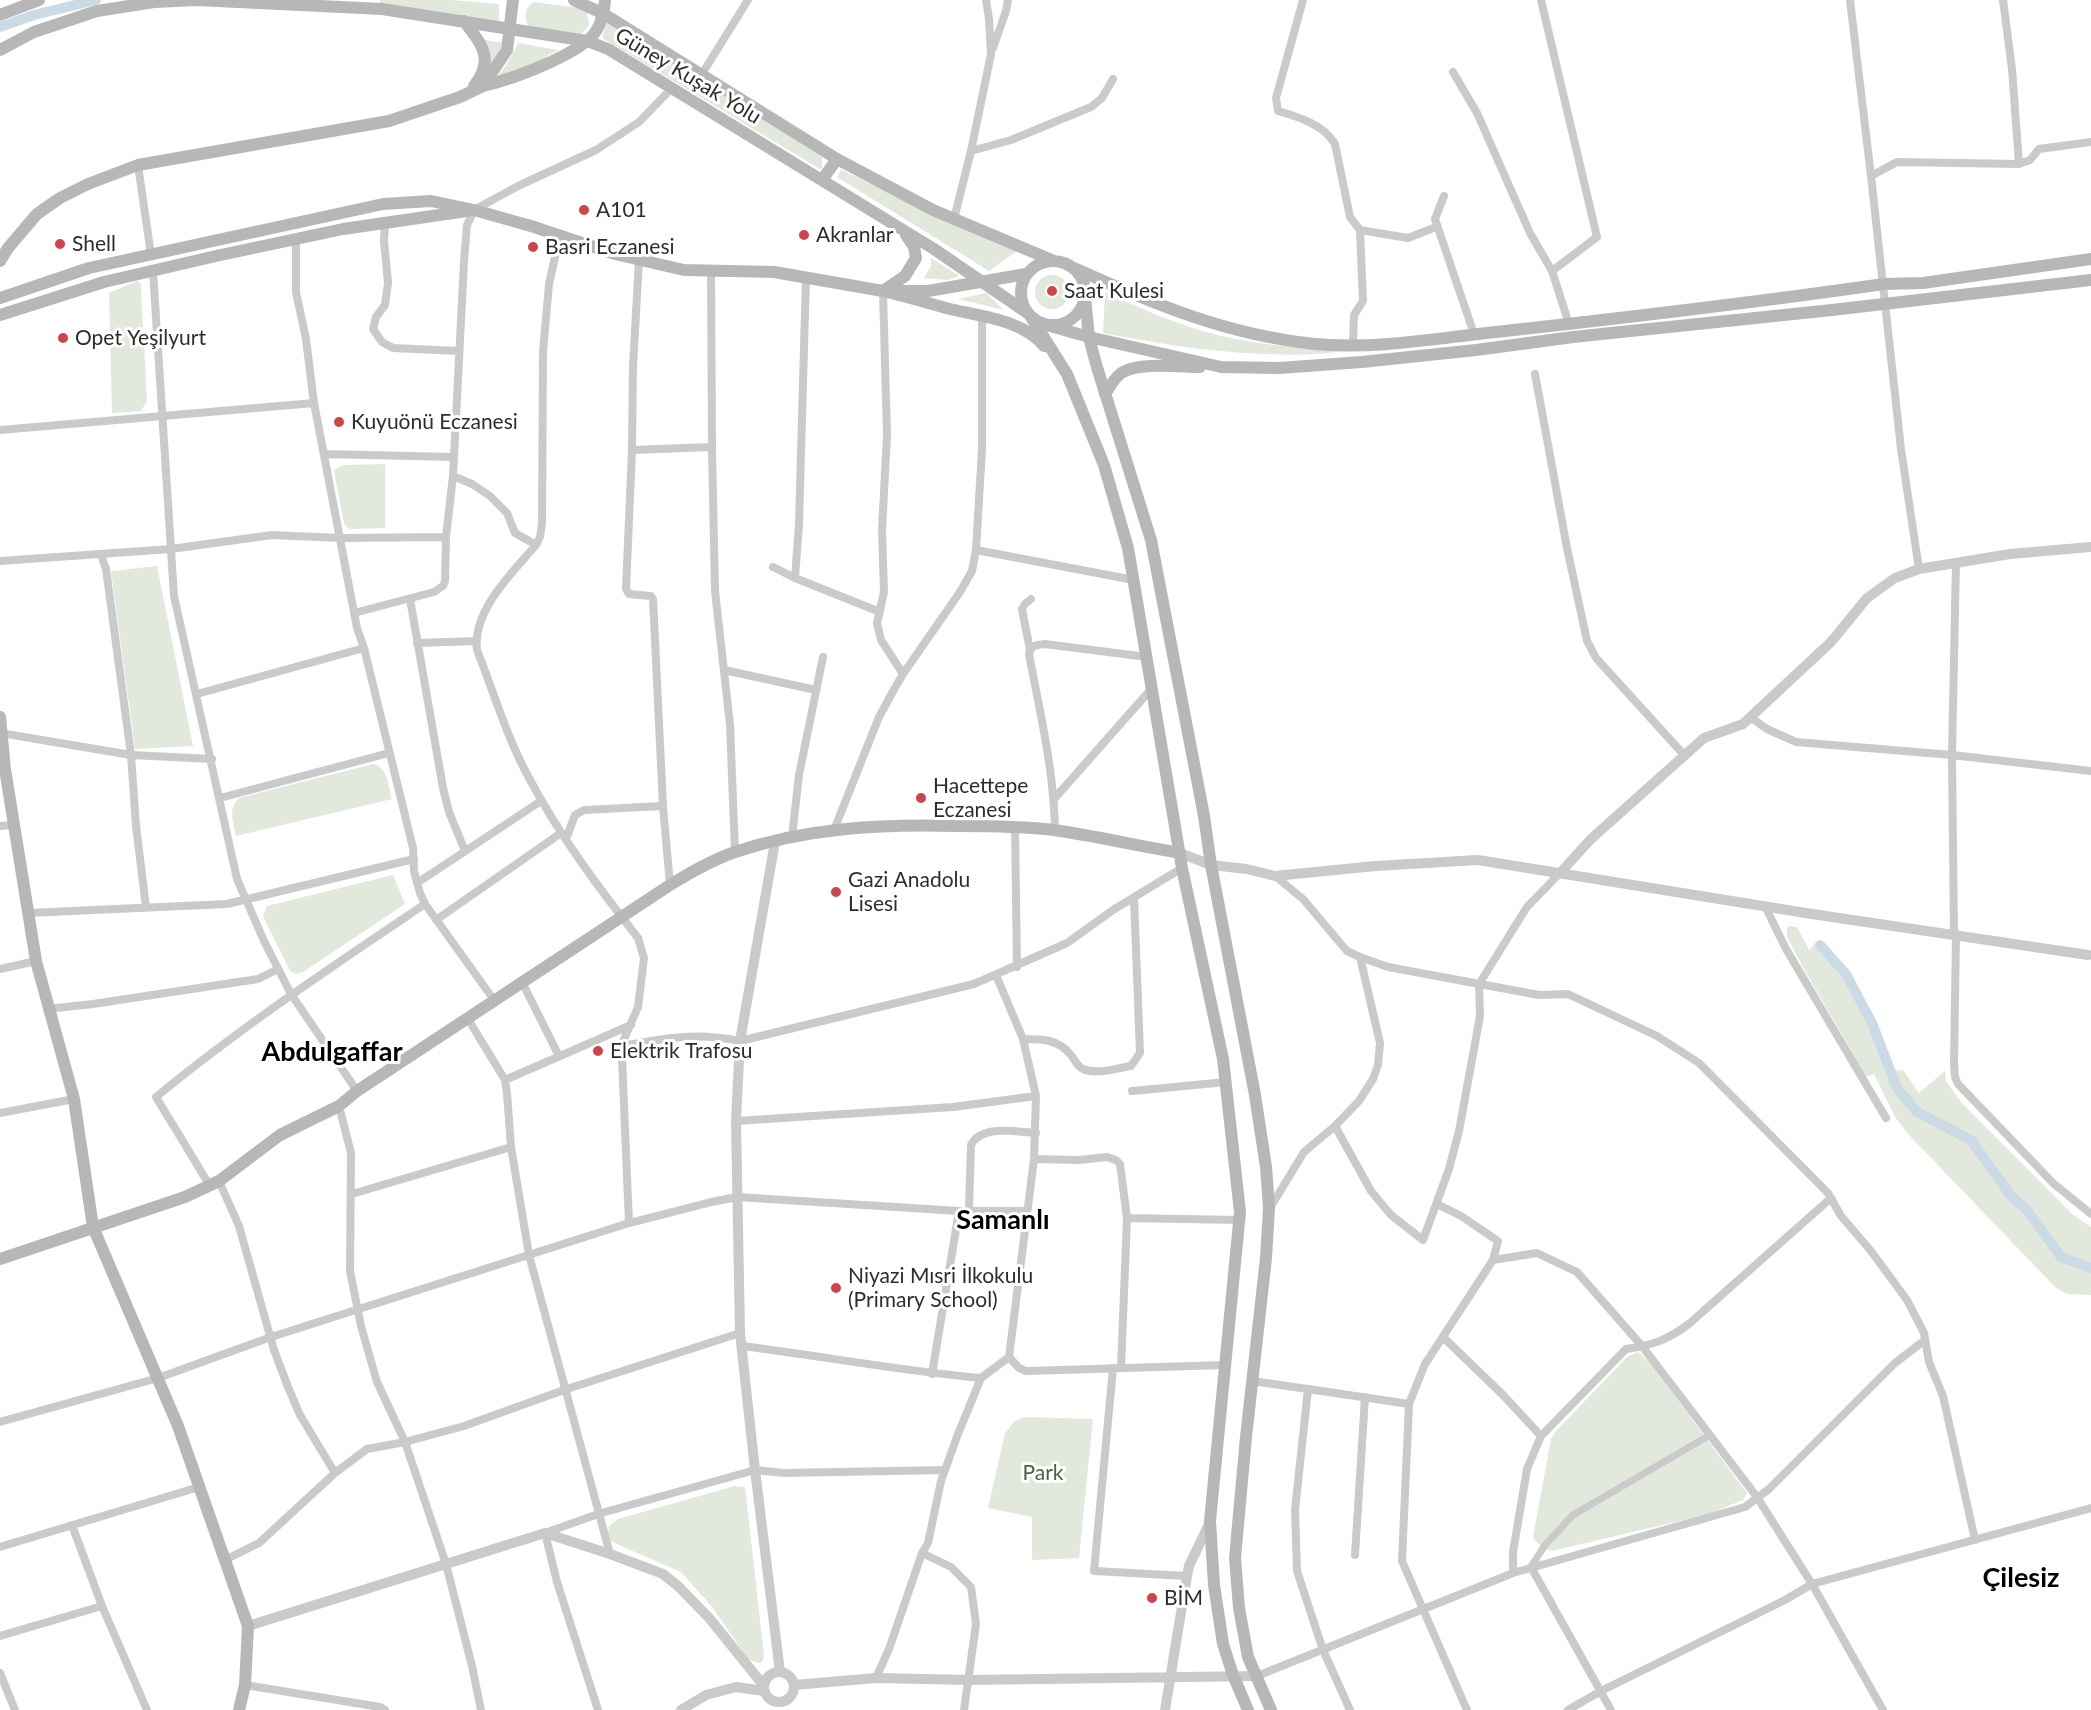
<!DOCTYPE html>
<meta charset="utf-8">
<style>
body{margin:0}
canvas{display:block;background:#fff}
</style>
<canvas width="2091" height="1710"></canvas>
<script>
const ctx = document.querySelector('canvas').getContext('2d');
ctx.lineJoin = 'round';
function fillPath(path, color) { ctx.fillStyle = color; ctx.fill(path, 'evenodd'); }
function strokePath(path, color, width, dash) { ctx.strokeStyle = color; ctx.lineWidth = width; ctx.lineCap = dash ? 'butt' : 'round'; ctx.setLineDash(dash || []); ctx.stroke(path); }
function drawText(font, color, halo, rows, align = 'center') {
  ctx.font = font + ' Lato,sans-serif'; ctx.lineWidth = 6; ctx.setLineDash([]); ctx.textBaseline = 'middle'; ctx.strokeStyle = halo; ctx.fillStyle = color; for (const [text, x, y, turn = 0] of rows) {
    ctx.save(); ctx.translate(x, y); ctx.rotate((+turn || 0) * Math.PI / 180); ctx.textAlign = isNaN(turn) ? turn : align; if (halo) ctx.strokeText(text, 0, 0); ctx.fillText(text, 0, 0); ctx.restore();
  }
}
const green = new Path2D(`
 M380,0H451L499,4V23L380,8Z
 M533,2L581,8L587,13L589,25L580,36L529,28C524,17 524,10 533,2Z
 M607,22L822,157V168L820,169L602,38Z
 M485,40L503,43L491,68Z
 M518,43L558,50L525,69L498,76L507,64Z
 M841,170L1017,251L989,271L837,177Z
 M931,258L959,276L948,280L924,278L931,266Z
 M1035 292a17 17 0 1 1 34 0a17 17 0 1 1-34 0Z
 M137,281L141,284V291L147,401L141,411L112,413L109,293Z
 M1105,292C1137,307 1169,321 1203,331C1246,344 1294,347 1339,352C1260,360 1181,348 1103,333Z
 M986,293L1004,310L959,299Z
 M385,464V528L349,529L344,523L334,470L343,465Z
 M157,566L193,746L135,749L111,571Z
 M373,764C388,767 388,786 392,799L236,836C234,823 227,809 239,798Z
 M393,875L405,904L303,972L296,974L290,971L263,916L267,906Z
 M1789,926L1797,927L1809,950L1819,940L1846,971L1873,1022L1895,1071L1903,1070L1919,1093L1945,1071L1946,1081L1961,1102L2072,1214L2091,1227V1295L2067,1294L2056,1288L1910,1136L1895,1117L1874,1074L1865,1077C1841,1029 1811,985 1787,937V929Z
 M1638,1352L1650,1363L1747,1493L1743,1500L1709,1514L1552,1551C1543,1548 1538,1545 1533,1537L1551,1439L1556,1431L1627,1357Z
 M1024,1417L1093,1419L1079,1558L1032,1560V1517L988,1508L1005,1433L1014,1422Z
 M735,1486L745,1487L764,1656L762,1662L758,1663L748,1659L713,1608L681,1572L612,1542L608,1536L609,1526L618,1519Z`);
const canal = new Path2D(`
 M0,27L34,15L96,0
 M1820,945L1846,974L1872,1023L1897,1088L1917,1112L1971,1140L2011,1196L2027,1210L2061,1257L2091,1268`);
const pedestrian = new Path2D(`
 M1531,1567L1545,1545L1573,1515L1710,1435`);
const minor = new Path2D(`
 M1303,0L1276,98L1278,111C1299,117 1324,125 1335,144L1350,217L1360,230
 M1541,0L1597,237L1552,271
 M1850,0L1871,176
 M993,48L1006,11L1008,0
 M1453,72L1477,113L1530,233L1552,271L1569,324
 M702,74L748,0
 M971,151L1011,140L1091,107L1102,98L1113,79
 M2019,164L2030,160L2039,149L2091,142
 M138,165L151,255
 M1444,196L1435,219L1474,334
 M954,219L971,151L991,54L989,19L986,0
 M385,224L384,241L388,283L385,305L376,317L373,329L382,342L393,348L459,351
 M560,235L549,284L543,352L542,524L540,537L536,545C512,573 472,611 477,650C494,693 507,738 529,778C559,835 599,888 638,938L644,958L638,1007L624,1039L622,1058L629,1223
 M296,239V292L306,339L314,403L357,628L364,648L413,848L414,871L420,893L425,904L494,1000
 M639,260L633,366L632,450L626,589L629,594L651,596L653,599L663,806L670,885
 M153,271L174,596L237,879L264,941L291,994L357,1091
 M711,271L712,447L715,591L730,725L735,852
 M883,291L887,435L882,530L884,592L877,623L881,640L903,674
 M1353,344L1354,315L1363,301L1360,230L1408,238L1436,227
 M1535,374L1567,548L1587,641L1596,658L1685,756
 M0,430L314,403
 M632,450L712,447
 M324,454L453,457
 M453,476L472,484L490,496L507,513L515,533L536,545
 M976,550L1134,580
 M101,554L106,569L131,755L136,826L146,907
 M0,561L171,549L272,535L340,538L446,537
 M773,567L795,578L880,612
 M1919,569L1901,449L1871,176L1897,162L2019,164L2012,69L2003,0
 M795,578L799,524L806,277
 M410,599L443,788L449,812L465,851
 M354,613L434,592L443,586L445,581L446,537L453,476L464,262L467,225L474,210L518,186L596,150L639,122L672,88
 M417,643L476,641
 M1030,650L1022,609L1025,604L1031,599
 M724,670L816,690
 M197,694L364,648
 M1750,717L1767,729L1796,742L1952,755L2091,771
 M0,733L131,755L212,759
 M220,798L389,753
 M1054,799L1153,687
 M0,826L14,825
 M1015,827L1017,967
 M834,830L879,717L892,693L903,674L960,592L972,571L976,550L982,449V316
 M1055,830C1054,770 1040,713 1029,654C1031,645 1036,645 1045,644L1147,657
 M792,837L799,775L823,657
 M566,839L575,815L584,810L663,806
 M1275,876L1303,899L1347,951L1360,957L1388,967L1442,977L1539,995L1568,994L1657,1036L1699,1063L1828,1193L1841,1216L1871,1251L1907,1300L1924,1333L1929,1362L1943,1396L1975,1540
 M417,883L541,801
 M1765,906L1786,949L1886,1118
 M28,913L227,904L414,859
 M436,920L561,833
 M1954,934L1952,755L1956,563
 M1956,935L1954,1062L1955,1077L1958,1084L2054,1184L2091,1214
 M0,969L36,961
 M522,982L559,1056
 M47,1009L93,1004L258,979L278,969
 M468,1019L505,1080L507,1093L511,1147L529,1255L610,1554
 M1023,1039C1042,1039 1058,1039 1071,1055C1075,1060 1077,1066 1083,1069C1097,1075 1117,1068 1131,1066L1140,1053L1134,898
 M622,1046C666,1038 696,1032 740,1041L974,984L1067,943L1113,910L1182,868
 M505,1080L631,1025
 M1132,1091L1226,1082
 M339,1106L351,1153L350,1271L361,1326L377,1382L405,1442L446,1564L472,1666L481,1710
 M0,1113L74,1099
 M736,1121L953,1107L1036,1096
 M1335,1126L1371,1191L1391,1215L1423,1240L1449,1169L1459,1131L1480,1016L1479,984L1527,907L1560,873
 M1034,1159L1079,1160L1107,1157L1116,1160L1120,1164L1127,1218L1121,1368
 M219,1181L239,1226L274,1350L288,1387L300,1415L335,1473
 M210,1186L156,1097C241,1027 333,966 425,904
 M352,1194L511,1147
 M1437,1204L1461,1216L1498,1241L1493,1260L1425,1364L1409,1404L1402,1561L1467,1710
 M1270,1208L1304,1152L1335,1126L1359,1101L1373,1079L1378,1065L1380,1043L1360,957
 M969,1210L971,1145C982,1124 1016,1132 1036,1133
 M1127,1218L1240,1220
 M1493,1260L1537,1253L1577,1272L1642,1346L1757,1497L1812,1584L1883,1710
 M1443,1337L1503,1395L1541,1436L1527,1469L1513,1552V1573
 M742,1346C822,1356 901,1371 981,1378
 M1009,1357L1019,1368L1026,1371L1225,1365
 M1113,1368L1094,1571L1187,1576
 M932,1374L959,1211H963
 M1252,1381L1308,1389L1295,1510L1297,1571L1323,1650L1350,1710
 M1308,1389L1409,1404
 M0,1422L158,1378L271,1337L629,1223L711,1202L737,1197L959,1211H1027
 M1541,1436L1626,1349C1653,1345 1668,1340 1690,1323L1831,1198
 M72,1525L102,1606L147,1710
 M0,1547L199,1487
 M922,1553L951,1567L971,1587L976,1624L964,1710
 M1355,1555L1365,1397
 M225,1560L259,1543L335,1473L367,1449L405,1442L464,1426L564,1390L740,1333
 M1531,1567L1611,1710
 M0,1636L102,1606
 M0,1673L15,1710
 M1257,1676L1513,1573L1745,1507L1769,1489L1895,1363L1925,1340
 M876,1678L889,1649L922,1553L928,1543L941,1481L958,1434L981,1378L1009,1357L1034,1159L1036,1096L1023,1039L996,975
 M245,1685L380,1707L385,1710
 M598,1710L557,1582L545,1533L598,1514L755,1470L784,1473L945,1470
 M1568,1710L1601,1691L1785,1600L1812,1584L2091,1508`);
const tertiary = new Path2D(`
 M775,842L740,1041L736,1121L740,1333L755,1470L780,1672
 M1180,853L1211,865L1247,869L1275,876L1375,866L1478,860L1812,914L2088,955
 M1560,873L1591,839L1704,738L1743,724L1831,642L1867,598L1895,578L1919,569L2010,554L2091,547
 M248,1626L545,1533L610,1554L663,1574L679,1587L710,1619L764,1686
 M764 1687a15 15 0 1 1 30 0a15 15 0 1 1-30 0Z
 M794,1685L876,1678L970,1680L1257,1676
 M681,1710L706,1695L736,1687L764,1691
 M1165,1710L1187,1576L1189,1566L1210,1522`);
const secondary = new Path2D(`
 M513,0L507,50L483,86C513,79 562,60 586,42C599,32 604,15 605,0
 M574,0L604,14L837,159L933,210L1054,261
 M0,15L39,0
 M464,21C482,45 495,59 474,86
 M0,50L34,32L97,11L154,2L197,0L382,9L587,41L608,49L934,249L1029,314L1067,374L1104,465L1128,548L1182,868L1223,1059L1240,1212L1210,1521L1214,1585L1223,1644L1233,1675L1248,1710
 M822,180L837,159
 M1021 293a32 32 0 1 1 64 0a32 32 0 1 1-64 0Z
 M0,261L8,248L37,214L60,198L88,184L138,165L389,121L460,97L483,86
 M1074,268C1154,304 1227,335 1315,344C1378,350 1443,337 1505,331C1632,317 1758,302 1884,284L1923,283L2091,259
 M1026,274L928,291H883C904,296 925,302 946,308C978,316 1022,319 1044,346
 M1085,297L1089,337L1096,364L1151,540L1204,816L1211,865L1255,1095L1266,1167L1269,1208L1266,1258L1246,1437L1235,1558L1239,1608L1248,1657L1271,1710
 M0,298L89,268L383,204L431,201L474,210L531,226L615,254L684,270L774,272L883,291L905,276L916,258L914,247L906,235
 M0,315L104,282L216,256L343,229L467,211
 M1047,325L1089,337L1221,367L1279,368L1362,362L1476,350L1573,337L1832,310L2091,280
 M1105,394C1110,387 1115,376 1123,372C1140,362 1180,367 1200,367
 M0,717L5,769L36,961L74,1099L93,1227L178,1426L248,1626L245,1685L239,1710
 M0,1259L185,1197L219,1181L280,1135L339,1106L357,1091L670,885C691,872 712,860 735,852C806,828 880,824 955,826C988,826 1021,826 1054,830C1096,836 1138,846 1180,853`);
const markers = [
 [584,210,6,"#cf434b"],
 [804,235,6,"#cf434b"],
 [60,244,6,"#cf434b"],
 [533,247,6,"#cf434b"],
 [1052,291,6,"#cf434b"],
 [63,338,6,"#cf434b"],
 [339,422,6,"#cf434b"],
 [921,798,6,"#cf434b"],
 [836,892,6,"#cf434b"],
 [598,1051,6,"#cf434b"],
 [836,1288,6,"#cf434b"],
 [1152,1598,6,"#cf434b"]
];
const streetNames = [
 ["Güney Kuşak Yolu",688,76,31]
];
const poiNames = [
 ["A101",596,210],
 ["Akranlar",816,235],
 ["Shell",72,244],
 ["Basri Eczanesi",545,247],
 ["Saat Kulesi",1064,291],
 ["Opet Yeşilyurt",75,338],
 ["Kuyuönü Eczanesi",351,422],
 ["Hacettepe",933,786],
 ["Eczanesi",933,810],
 ["Gazi Anadolu",848,880],
 ["Lisesi",848,904],
 ["Elektrik Trafosu",610,1051],
 ["Niyazi Mısri İlkokulu",848,1276],
 ["(Primary School)",848,1300],
 ["BİM",1164,1598]
];
const parkNames = [
 ["Park",1043,1473]
];
const districtNames = [
 ["Abdulgaffar",332,1052],
 ["Samanlı",1003,1220],
 ["Çilesiz",2021,1578]
];
fillPath(green, '#e2e8dc');
strokePath(canal, '#cadbe6', 10);
strokePath(pedestrian, '#cacaca', 7);
strokePath(minor, '#cacaca', 8);
strokePath(tertiary, '#cacaca', 10);
strokePath(secondary, '#b7b7b7', 12);
for (const [x, y, r, color] of markers) { const dot = new Path2D(); dot.arc(x, y, r, 0, 2 * Math.PI); ctx.fillStyle = color; ctx.fill(dot); strokePath(dot, '#fff', 2); }
drawText('21px', '#2d2d2d', '#fff', streetNames);
drawText('21px', '#2d2d2d', '#fff', poiNames, 'left');
drawText('21px', '#4f6240', '#fff', parkNames);
drawText('bold 27px', '#000', '#fff', districtNames);
</script>
